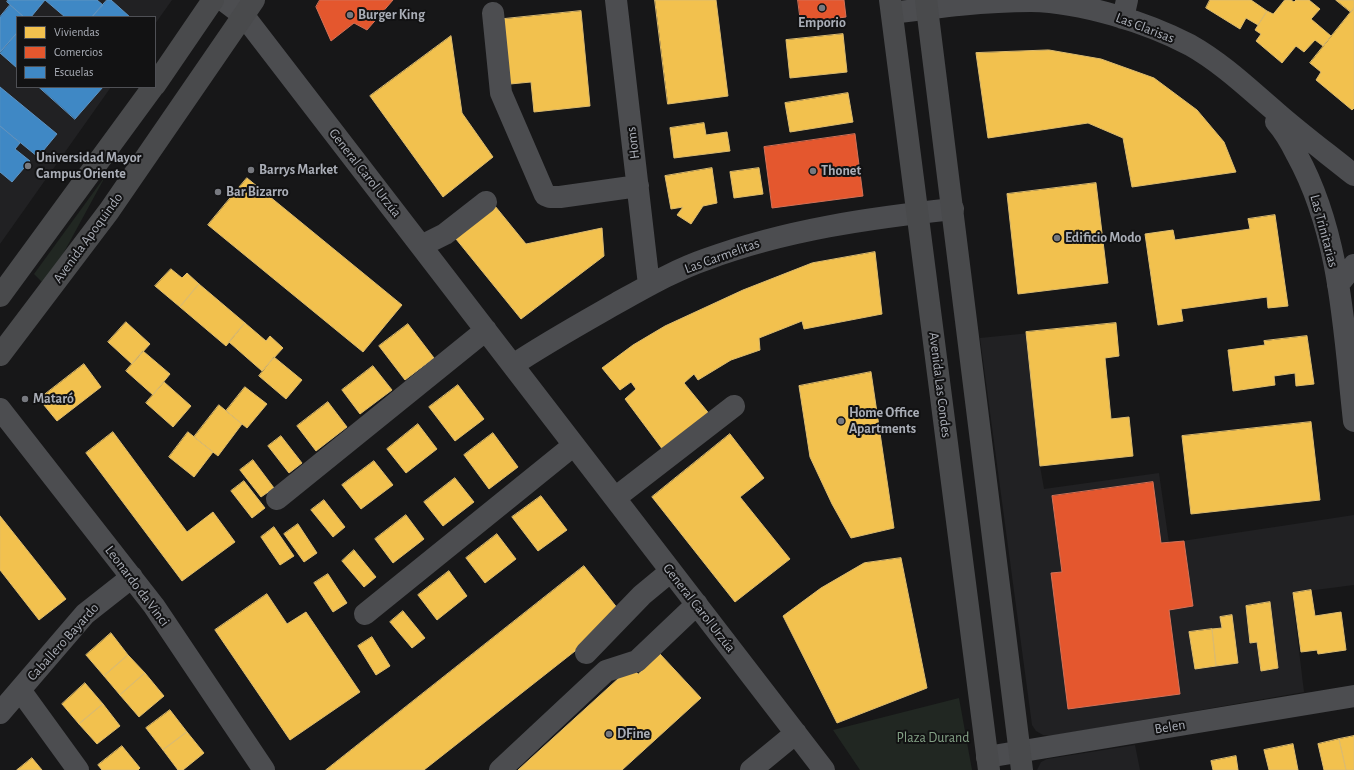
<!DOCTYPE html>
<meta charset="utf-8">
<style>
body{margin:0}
#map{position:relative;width:1354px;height:770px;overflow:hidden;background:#171718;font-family:"Alegreya Sans",sans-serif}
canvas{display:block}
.legend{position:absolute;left:16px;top:16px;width:140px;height:72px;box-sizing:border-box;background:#121213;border:1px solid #4f5055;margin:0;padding:5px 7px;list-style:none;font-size:12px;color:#aaaeb7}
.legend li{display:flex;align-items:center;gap:8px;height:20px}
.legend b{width:20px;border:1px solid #4f5055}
</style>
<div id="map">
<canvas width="1354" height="770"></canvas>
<ul class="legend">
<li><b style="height:11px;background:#f2c14e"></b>Viviendas</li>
<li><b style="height:11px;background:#e4572e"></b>Comercios</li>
<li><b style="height:11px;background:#3f88c5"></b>Escuelas</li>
</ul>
</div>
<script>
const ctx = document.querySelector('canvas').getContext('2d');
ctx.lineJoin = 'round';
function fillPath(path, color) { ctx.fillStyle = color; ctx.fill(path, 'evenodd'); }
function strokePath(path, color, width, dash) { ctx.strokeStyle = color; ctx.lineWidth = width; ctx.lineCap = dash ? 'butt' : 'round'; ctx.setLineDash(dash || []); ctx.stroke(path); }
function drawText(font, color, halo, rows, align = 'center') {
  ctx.font = font + ' "Alegreya Sans",sans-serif'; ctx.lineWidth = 4; ctx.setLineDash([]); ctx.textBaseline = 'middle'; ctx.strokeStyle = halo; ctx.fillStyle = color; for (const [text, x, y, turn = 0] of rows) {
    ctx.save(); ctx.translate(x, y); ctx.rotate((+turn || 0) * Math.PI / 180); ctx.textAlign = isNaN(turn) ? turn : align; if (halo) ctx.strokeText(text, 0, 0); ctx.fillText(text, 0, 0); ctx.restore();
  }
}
const built = new Path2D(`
 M0,0H172L155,24V17H17V87H111L0,244Z
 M1050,331L1040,466L1044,489L1159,473L1169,543L1354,515V585L1292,593L1304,692L1051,736L1043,735L1036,731L1032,725L980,338Z
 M1135,745L1140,770H1037L1041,762L1047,759Z`);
const green = new Path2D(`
 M106,175L63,254L42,282L34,274Z
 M959,698L972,770H860L833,730Z`);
const homes = new Path2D(`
 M655,0H716L728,96L668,104Z
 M1210,0H1251L1267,11L1258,25L1246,18L1240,29L1206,8Z
 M1285,0H1291L1294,2L1296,0H1309L1320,9L1311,19L1331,36L1323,46L1315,40L1304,52L1296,46L1282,63L1256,41L1261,34L1255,30L1267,11L1273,14Z
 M1336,0H1354V8L1351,12Z
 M1354,8V108L1352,110L1316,80L1321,72L1310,63Z
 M581,11L590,106L534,112L531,82L510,84L504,19Z
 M843,34L847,72L790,78L786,40Z
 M451,36L462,113L493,157L443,197L370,96Z
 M1049,50L1101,59L1154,78L1197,110L1224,142L1236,172L1132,187L1123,138L1088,123L988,138L976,53Z
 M848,93L853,122L790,132L785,103Z
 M704,123L706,135L727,132L730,151L674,158L670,128Z
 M712,168L717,203L703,206L691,224L677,215L683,207L671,209L665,176Z
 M759,168L763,194L734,198L730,172Z
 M247,178L402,305L363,352L208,225Z
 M1096,183L1108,283L1018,294L1007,194Z
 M495,206L526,244L602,228L604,256L521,319L456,239Z
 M1275,215L1288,306L1268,308L1267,297L1181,309L1183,321L1158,325L1145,234L1173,230L1175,240L1250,229L1248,219Z
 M875,252L882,314L804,329L802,321L759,338L760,350L731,360L698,380L694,374L684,383L711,416L666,454L625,399L636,389L631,382L620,390L602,368L633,345L665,326L743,290L812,263Z
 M171,269L182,278L187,273L199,284L180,307L155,286Z
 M199,284L245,323L226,346L180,307Z
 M126,322L150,344L132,364L108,342Z
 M245,323L266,341L270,336L283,348L262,371L229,342Z
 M1116,323L1119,356L1105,358L1111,419L1129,417L1133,456L1040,466L1026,332Z
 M408,324L434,358L405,380L379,346Z
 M1307,336L1314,384L1296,386L1295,373L1274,376L1275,385L1233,391L1228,350L1265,345L1264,341Z
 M143,351L170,374L153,395L126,371Z
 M274,357L302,380L286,399L259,376Z
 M84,364L101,387L57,421L39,399Z
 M373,366L392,390L360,414L342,390Z
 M871,372L894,528L851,538L832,504L810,457L799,386Z
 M164,382L191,406L173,427L146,403Z
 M458,385L484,419L455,441L429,407Z
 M245,387L267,404L247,428L226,411Z
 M328,402L347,427L316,451L297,426Z
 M219,405L242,424L218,456L194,437Z
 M1311,422L1320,500L1191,514L1182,436Z
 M418,424L437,449L406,473L387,449Z
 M113,432L187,532L213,512L235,542L182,581L86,453Z
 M188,432L213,452L194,477L169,457Z
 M493,433L518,467L489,489L464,455Z
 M730,434L764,478L740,497L790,559L735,602L652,497Z
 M281,436L302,463L289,473L268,446Z
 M253,460L274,488L261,497L240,470Z
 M374,461L393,485L361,509L342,485Z
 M455,478L474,502L443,526L424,502Z
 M244,481L265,508L252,518L231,491Z
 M541,496L567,530L538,551L512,517Z
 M324,500L345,527L333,537L311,510Z
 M406,515L424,539L393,563L375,539Z
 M0,516L66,599L39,620L0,570Z
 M298,524L317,553L304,562L284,534Z
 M274,527L294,556L280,565L261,537Z
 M497,534L516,559L485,583L466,558Z
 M354,550L376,577L364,587L342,561Z
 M901,558L927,688L837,723L783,616L821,588L864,563Z
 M584,566L622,614L424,770H326Z
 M449,571L467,596L437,620L418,595Z
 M328,574L347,603L333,612L314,583Z
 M1311,590L1315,616L1341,612L1346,650L1318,654L1317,650L1301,652L1293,593Z
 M267,594L287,624L306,612L360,692L290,740L215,630Z
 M1270,602L1278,668L1261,671L1257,642L1250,643L1246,606Z
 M403,611L425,638L412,648L390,622Z
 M1232,615L1238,663L1216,666L1212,629L1222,628L1220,617Z
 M1212,629L1216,666L1195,669L1189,632Z
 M111,633L128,655L104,676L86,655Z
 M372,637L390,666L376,675L358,646Z
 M660,654L701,698L622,770H518L631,667L638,674Z
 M128,655L145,673L120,695L104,676Z
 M145,673L164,696L139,717L120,695Z
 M85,683L103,704L79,724L62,704Z
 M103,704L120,726L97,744L79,724Z
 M170,710L187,732L163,750L146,728Z
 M187,732L204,753L183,770H178L163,750Z
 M1354,736V770H1346L1339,739Z
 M1339,739L1346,770H1324L1318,744Z
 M1293,744L1298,770H1269L1264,750Z
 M122,746L140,768L138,770H102L98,765Z
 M1236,756L1238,770H1213L1211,761Z
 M32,758L42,770H17Z`);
const shops = new Path2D(`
 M320,0H393L367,30L354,23L331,41L316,7Z
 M798,0H844L846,17L801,23Z
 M855,134L863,196L772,208L764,147Z
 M1153,482L1161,543L1184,541L1193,606L1169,610L1180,694L1068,709L1051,573L1062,572L1052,496Z`);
const schools = new Path2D(`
 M8,0H97L103,5L92,17H65L45,0L31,17H24L7,2Z
 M107,0H111L130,17H92Z
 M10,5L24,17H17V33L0,52V17Z
 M17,33V68L0,53Z
 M0,87L57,134L38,157L0,126Z
 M39,87H103L75,119Z
 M0,126L20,143L15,149L30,161L12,182L0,172Z`);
const minor = new Path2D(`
 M223,0L244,16L824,770
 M616,0L649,285
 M493,13L501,93L545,195L550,197H560L638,186
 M892,13C938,7 984,1 1031,1C1081,2 1146,22 1190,45C1222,63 1249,89 1276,112C1301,134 1328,154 1354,175
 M1123,18L1127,0
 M1276,122C1285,132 1291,143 1297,155C1341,235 1344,332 1354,421
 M421,246L445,234L486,202
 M1338,285L1354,265
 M513,365C546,343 582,323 617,303C646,287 675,270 707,259C786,230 869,218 953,209
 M0,409L154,606L264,770
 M615,498L734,406
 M277,499L486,330
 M365,614L574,445
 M586,653L642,595L671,571
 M20,690L78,770
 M0,713L85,614L132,577
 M987,757L1354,696
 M500,770L606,671L637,661L697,604
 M751,770L796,733`);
const major = new Path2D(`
 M890,0L989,770
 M926,0L1022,770
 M155,85L213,0
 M0,296L153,87
 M0,355L109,211L254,0`);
const markers = [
 [822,8,4,"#77797f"],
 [350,15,4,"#77797f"],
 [28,166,4,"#77797f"],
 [251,170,4,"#77797f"],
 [813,171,4,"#77797f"],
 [218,192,4,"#77797f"],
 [1057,238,4,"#77797f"],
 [25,399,4,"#77797f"],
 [841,421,4,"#77797f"],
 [609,734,4,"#77797f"]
];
const poiNames = [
 ["Burger King",358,15],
 ["Emporio",822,23,"center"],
 ["Universidad Mayor",36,158],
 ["Campus Oriente",36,174],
 ["Barrys Market",259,170],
 ["Thonet",821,171],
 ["Bar Bizarro",226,192],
 ["Edificio Modo",1065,238],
 ["Mataró",33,399],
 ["Home Office",849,413],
 ["Apartments",849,429],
 ["DFine",617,734]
];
const streetNames = [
 ["Las Clarisas",1145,28,21],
 ["Homs",633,143,-97],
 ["General Carol Urzúa",365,173,52],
 ["Las Trinitarias",1324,231,75],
 ["Avenida Apoquindo",88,238,-54],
 ["Las Carmelitas",722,256,-20],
 ["Avenida Las Condes",940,385,83],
 ["Leonardo da Vinci",137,586,53],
 ["General Carol Urzúa",699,608,52],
 ["Caballero Bayardo",63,642,-48],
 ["Belen",1170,727,-9]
];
const parkNames = [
 ["Plaza Durand",933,738]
];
fillPath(built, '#212123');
fillPath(green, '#212722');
fillPath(homes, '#f2c14e');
strokePath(homes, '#dcbb6e', 1);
fillPath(shops, '#e4572e');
strokePath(shops, '#d37157', 1);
fillPath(schools, '#3f88c5');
strokePath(schools, '#5f93c1', 1);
strokePath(minor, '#4c4d50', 22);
strokePath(major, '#494a4c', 22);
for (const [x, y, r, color] of markers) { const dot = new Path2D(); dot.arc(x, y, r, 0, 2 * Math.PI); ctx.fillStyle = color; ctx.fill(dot); strokePath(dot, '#121213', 1.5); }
drawText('bold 14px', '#aaaeb7', '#121213', poiNames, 'left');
drawText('14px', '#aaaeb7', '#121213', streetNames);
drawText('14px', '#83a085', '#121213', parkNames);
</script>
